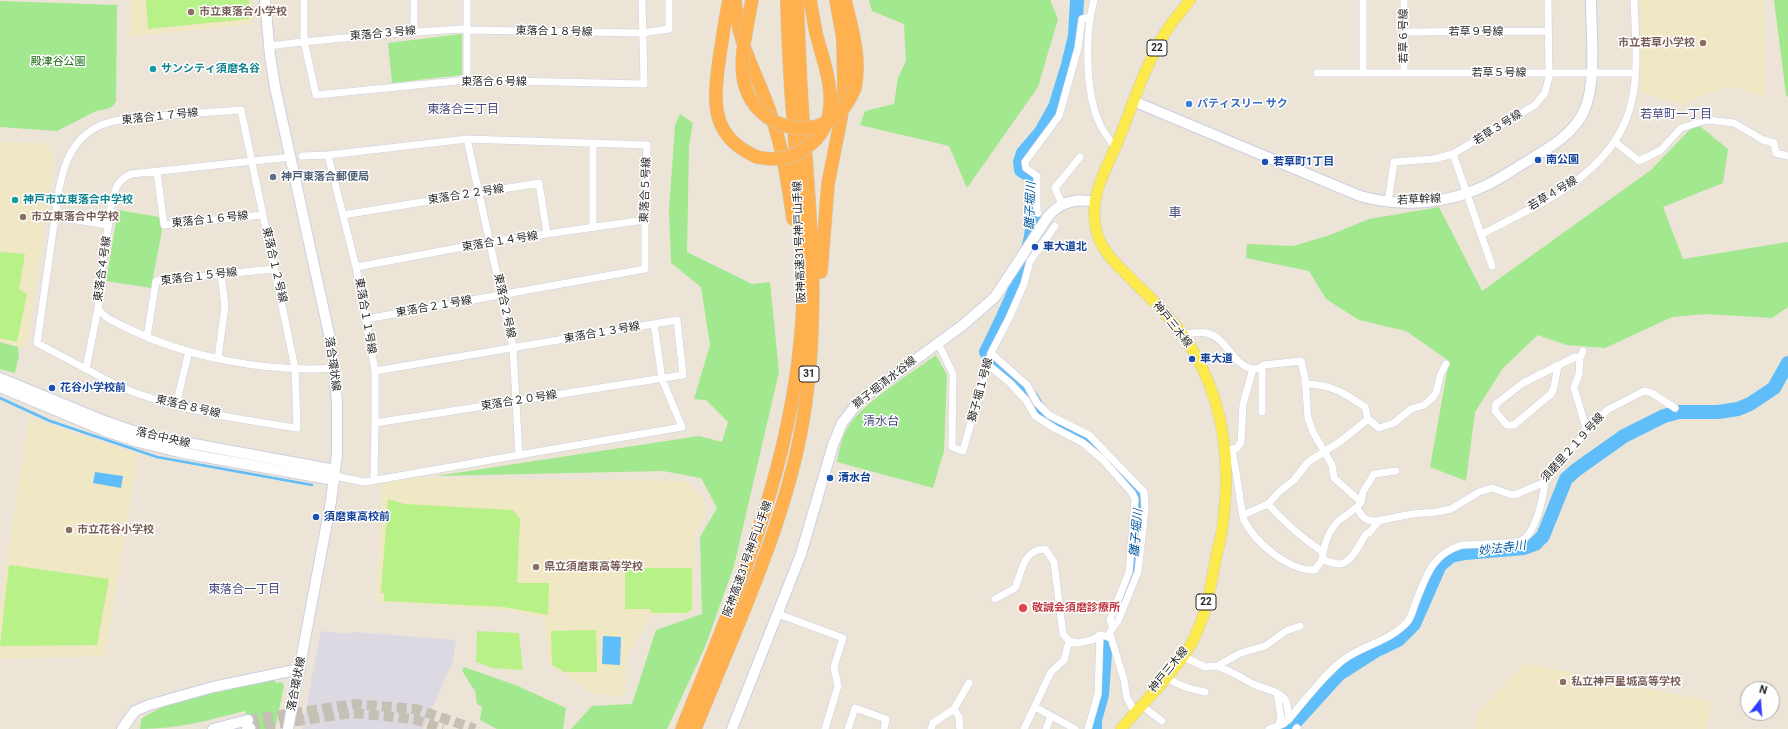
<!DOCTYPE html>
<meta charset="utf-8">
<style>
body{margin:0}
#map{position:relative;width:1788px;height:729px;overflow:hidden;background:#ece5d7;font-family:Roboto,sans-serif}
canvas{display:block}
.north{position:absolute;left:1740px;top:681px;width:40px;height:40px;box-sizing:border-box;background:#fff;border:1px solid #a9a9a9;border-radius:50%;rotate:17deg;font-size:11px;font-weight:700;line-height:16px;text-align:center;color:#272727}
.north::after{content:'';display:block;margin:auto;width:14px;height:18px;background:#313eff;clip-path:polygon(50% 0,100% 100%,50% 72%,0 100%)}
</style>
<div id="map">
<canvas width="1788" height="729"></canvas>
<div class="north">N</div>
</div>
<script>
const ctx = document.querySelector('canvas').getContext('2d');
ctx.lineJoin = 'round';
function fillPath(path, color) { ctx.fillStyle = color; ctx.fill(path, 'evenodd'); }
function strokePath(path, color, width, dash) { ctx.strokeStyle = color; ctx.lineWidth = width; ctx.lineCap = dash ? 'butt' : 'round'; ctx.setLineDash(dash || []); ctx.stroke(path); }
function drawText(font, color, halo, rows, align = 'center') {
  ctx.font = font + ' Roboto,"Noto Sans JP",sans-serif'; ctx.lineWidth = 3; ctx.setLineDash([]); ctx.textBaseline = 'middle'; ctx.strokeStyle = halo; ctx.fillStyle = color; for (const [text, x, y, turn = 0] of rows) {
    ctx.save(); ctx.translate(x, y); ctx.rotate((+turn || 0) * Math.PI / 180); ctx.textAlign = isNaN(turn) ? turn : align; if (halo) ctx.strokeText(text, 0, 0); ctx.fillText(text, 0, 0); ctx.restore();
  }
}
const industrial = new Path2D(`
 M321,631L346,634L353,632L456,640L453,661L423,729H302Z`);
const education = new Path2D(`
 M130,0H252L253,24L130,37Z
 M1640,0H1764L1766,98L1731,86L1681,104L1640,92Z
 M0,142L42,143L51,149L54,157L27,346L18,347L0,342Z
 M29,418L138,454L105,656L0,659V606Z
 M406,478L685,481L703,499L706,515L695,532L694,609L688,614L650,615L626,659L625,692L623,696L594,694L549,664L545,618L506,610L376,602L382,484Z
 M1525,663L1712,702L1706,729H1475L1478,712Z`);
const green = new Path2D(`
 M869,0H1050L1058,19L1038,87L967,188L949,146L860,125L865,111L894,104L898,78L906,61L904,24L872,11Z
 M1774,0H1788V97L1786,95Z
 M0,1L117,5L116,101L113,106L107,109L96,111L57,131L0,127Z
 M462,34V75L392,83L388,43Z
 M680,114L693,123L689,145L687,252L752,284L770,282L779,372L734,566L705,647L667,729H571L592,706L632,704L656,630L702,614L700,537L717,508L701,478L663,471L436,476L699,436L722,442L728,422L706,400L694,399L710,345L701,287L671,263L669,211L675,125Z
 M1696,123L1728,149L1723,183L1663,207L1683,259L1788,242V307L1772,318L1706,314L1672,317L1605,348L1566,345L1538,335L1503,368L1475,412L1466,481L1430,467L1449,361L1406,331L1359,320L1326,299L1309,271L1246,258L1247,244L1293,246L1330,235L1369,219L1439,207L1482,291L1651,170Z
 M118,210L159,217L162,231L151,288L106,281Z
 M0,342L18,347L19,356L15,373L0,369Z
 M936,355L947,375L944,451L933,488L837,462C839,450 842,437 848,427C862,403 912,373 936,355Z
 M464,667L518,686L566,708L563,729H497L480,720L482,707L477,704L475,690L472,687L462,670Z
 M274,678L276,683L282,682L284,686L275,729H251L245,711C210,720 177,729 140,729L141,719C174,696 234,687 274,678Z`);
const pitch = new Path2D(`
 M146,0H249V19L148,29Z
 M0,252L25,254L19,289L27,294L17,342L0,338Z
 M388,499L405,504L513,510L520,519L517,583H549L548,615L504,607L384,601V593H381Z
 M9,565L109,579L97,645L0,646Z
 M625,568H692V609L687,613H651L650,609H625Z
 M596,630L597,672H564L552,665L551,631Z
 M477,631L519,633L523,670L492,668L476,662Z`);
const water = new Path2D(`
 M95,472L123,476L121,488L93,483Z
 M603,636L621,637L620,665L602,664Z`);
const stream = new Path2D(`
 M0,398L50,421L157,457L312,485`);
const river = new Path2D(`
 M986,352C1006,311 1027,270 1033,224C1035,209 1033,193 1034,178L1021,170L1020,162L1023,153L1041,132L1055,107L1068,65L1075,36L1077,0
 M995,365L1031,397L1042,415L1087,439L1109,461L1141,498L1133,576L1114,620
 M1095,729V720L1102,695L1106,639
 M1289,729L1339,674L1375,651L1398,640L1414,624L1440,565L1451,556L1465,553L1524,548L1535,544L1543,536L1566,479L1576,470L1624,436L1664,416L1679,412H1718L1738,409L1750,404L1774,388L1788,363`);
const secondaryTunnel = new Path2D(`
 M248,720L354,704L416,709L475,729
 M250,728L352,713L414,719L443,729`);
const street = new Path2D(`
 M304,0V41L316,95L467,80L644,84L642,0
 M1094,0C1085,32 1085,91 1099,122C1102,131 1110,139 1115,148
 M1404,0V72
 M414,32V0
 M1404,32L1548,31
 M269,46C333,38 397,33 462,29L467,30V0
 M1317,73H1363V0
 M1363,73H1635
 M467,80V30L642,33L669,29V0
 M1615,142L1639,161L1661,150L1681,128L1707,120L1734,123L1763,140L1774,143L1776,153L1788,156
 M1453,154L1492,266
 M328,155L356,267L375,371V423L374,481
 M302,156L328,155L467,139L513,348L519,455L365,482L334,476
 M291,157L131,174C118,180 115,188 112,201L100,281L98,308C103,318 116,322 125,327C185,357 268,373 334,368
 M157,172L164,225L263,215
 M1388,202L1394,162L1434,159L1453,154L1535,105L1545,93L1549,77L1548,0
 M1062,204L1055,188L1080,157
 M1038,213L1037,211V176L1026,168L1025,162L1059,116L1078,48L1082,19L1090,17
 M343,215L539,183L547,234
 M55,217L109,225
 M593,227V143
 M1482,234C1541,203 1617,173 1632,100C1639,68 1635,33 1634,0
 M356,267L490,242L645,220
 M366,319L645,269V220L647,145L467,139
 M1182,334C1190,334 1200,331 1207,333C1227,338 1232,365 1253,369L1243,404L1241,442L1237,448L1228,450
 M147,337L156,281L274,269
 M938,343L953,374L952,447L963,451L991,353L1009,318L1024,284L1030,261L1055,226
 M1583,351L1580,358L1579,374L1574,388L1587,431
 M991,353L1027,385L1037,403L1049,415L1089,435L1144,492L1145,509L1138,572L1118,621L1113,627
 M218,358L225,306L221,274
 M987,364L1009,382L1026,400L1035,416L1054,428L1083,443L1102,459L1132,493L1135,499L1129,572L1110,620L1113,627L1108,637
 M1262,366V412
 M1558,366L1554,387L1551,394L1514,425H1507L1495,411L1496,404L1523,383L1575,357L1580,358
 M86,369L37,343L59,189C64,165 71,142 95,128C113,118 138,118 158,116C186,114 213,112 241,110L295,368L297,428C244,420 189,412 139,394C120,388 103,378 86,369L98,308
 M1253,369L1260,368L1264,365L1301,361L1305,378L1308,418L1313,432L1332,465L1334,478L1361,502C1355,510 1349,513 1342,518C1329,527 1324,545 1322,560
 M375,371L677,320L683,375L375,423
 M176,405L189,351
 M1368,419L1379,428L1394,423L1411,409L1424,405L1431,399L1436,393L1440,376L1446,364
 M1232,450C1235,466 1238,482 1240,499C1241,506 1242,514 1244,520C1255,543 1289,571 1315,570L1322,560C1327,561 1333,563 1338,564C1351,565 1360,543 1366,534L1369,533L1380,520
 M519,455L682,427L662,379L654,324
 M1361,502L1363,492L1374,474L1396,471
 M1268,504C1284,522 1303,539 1323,552
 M1357,508L1363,517L1368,520L1377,521L1412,514L1437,512L1451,509L1479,492L1492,488L1512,495L1517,494L1545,482L1583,435L1607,410L1644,391L1652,393L1675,408
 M1243,515L1268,504L1280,491L1294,480L1308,462L1341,441L1368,419L1365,407C1344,393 1331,384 1305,384
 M995,599L1015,588C1022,571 1024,549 1045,549L1054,562L1063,634L1069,641L1078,643L1092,640L1100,635L1111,637L1124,680L1127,698L1133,709L1136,712
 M778,614L843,638L834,667L838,686L825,729
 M1182,656L1205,667L1217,666L1241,653L1265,646L1286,631L1300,626
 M1217,666C1230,671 1241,677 1253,684C1263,689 1277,690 1284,698C1288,703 1288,713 1289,719
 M1166,677C1178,686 1191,689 1205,692
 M1277,693L1281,717L1279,725
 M1141,705L1162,721
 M1035,707L1075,729
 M954,709L959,717L960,729
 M848,729L855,708L886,719L884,729
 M931,729L933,723L954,709L969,683
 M1024,729L1051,672L1064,660L1069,641
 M1046,729L1051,716
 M1088,729L1098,694L1100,635
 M1269,729L1283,724L1289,719C1306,699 1322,677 1343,660C1363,645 1391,641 1408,621C1411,617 1413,610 1415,604C1426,577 1431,554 1462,545C1472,544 1514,544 1521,541C1536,533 1543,498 1545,482
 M1296,729L1297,728`);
const secondary = new Path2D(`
 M265,0L270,55L275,87L329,334L334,368L337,403V454L331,501L288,729
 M1133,101L1360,196C1403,208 1449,204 1489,184C1504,176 1517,167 1531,159C1552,146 1573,134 1584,111C1597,84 1591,31 1591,0
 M1047,218C1059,202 1076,198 1095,202
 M0,378L107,422L145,435L335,470
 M0,387L105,431L138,442L183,453L334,480
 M122,729L135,711L149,705L213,687L300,669
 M213,729L248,720
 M247,729L250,728
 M732,729L801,554L833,445L842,423L860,400L963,325`);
const primary = new Path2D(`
 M1121,729C1144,702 1171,676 1190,646C1204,622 1210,591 1215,563C1218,547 1223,531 1224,514C1231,450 1220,387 1182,334C1169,316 1153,300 1137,285C1121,268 1101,253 1096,229C1089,198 1104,173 1116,146C1132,108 1143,69 1165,33C1172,21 1182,11 1190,0`);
const highway = new Path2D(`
 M729,0C725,20 722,40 719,61C713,104 711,137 757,157
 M735,0C738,47 757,73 771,115C783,149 788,184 793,219
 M810,0L816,33
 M845,0C852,29 861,58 855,88
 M750,10L752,0
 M821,272L828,184L841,118L844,89L843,39L836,0
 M682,729C734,599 789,476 801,334C807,270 800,207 795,143C791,95 788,48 787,0
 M695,729C734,632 786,523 803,420C820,319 811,222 803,120C800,80 799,40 797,0`);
const secondaryBridge = new Path2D(`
 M963,325L995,297L1047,218`);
const highwayBridge = new Path2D(`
 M750,10C746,35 738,62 745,86C757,128 814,144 843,109C848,103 852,95 855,88
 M757,157C774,161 791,159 806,148C847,119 826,72 816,33`);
const markers = [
 [191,12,4,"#8d6e63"],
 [1703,43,4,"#8d6e63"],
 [153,69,4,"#0f9aa8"],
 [1189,104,4,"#3f7fe0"],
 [1538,160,4,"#1a4fb4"],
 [1265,162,4,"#1a4fb4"],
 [273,177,4,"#5c6f8a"],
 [15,200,4,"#0f9aa8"],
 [23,217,4,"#8d6e63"],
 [1035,247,4,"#1a4fb4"],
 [1192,359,4,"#1a4fb4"],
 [52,388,4,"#1a4fb4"],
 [830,478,4,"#1a4fb4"],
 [316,517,4,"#1a4fb4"],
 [69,530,4,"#8d6e63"],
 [536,567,4,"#8d6e63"],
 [1023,608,5,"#e0444e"],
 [1563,682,4,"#8d6e63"]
];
const shields = [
 [1157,48,20],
 [809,374,20],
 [1206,602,20]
];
const shieldNames = [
 ["22",1157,48],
 ["31",809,374],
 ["22",1206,602]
];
const educationNames = [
 ["市立東落合小学校",199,12],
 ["市立若草小学校",1695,43,"right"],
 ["市立東落合中学校",31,217],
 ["市立花谷小学校",77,530],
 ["県立須磨東高等学校",544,567],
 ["私立神戸星城高等学校",1571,682]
];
const streetNames = [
 ["東落合１８号線",554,32,1],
 ["若草９号線",1476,32],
 ["東落合３号線",383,34,-5],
 ["若草６号線",1404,36,-90],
 ["若草５号線",1499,73],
 ["東落合６号線",494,82],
 ["東落合１７号線",160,117,-6],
 ["若草３号線",1498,128,-32],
 ["東落合５号線",646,190,-88],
 ["若草４号線",1553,194,-31],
 ["東落合２２号線",466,195,-9],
 ["若草幹線",1419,200,-3],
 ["東落合１６号線",210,220,-6],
 ["東落合１４号線",500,242,-9],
 ["阪神高速31号神戸山手線",800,242,-92],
 ["東落合１２号線",274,265,77],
 ["東落合４号線",103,269,-82],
 ["東落合１５号線",199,277,-7],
 ["東落合２号線",504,306,78],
 ["東落合２１号線",434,307,-10],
 ["東落合１１号線",365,316,80],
 ["神戸三木線",1172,325,51],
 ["東落合１３号線",602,333,-10],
 ["落合環状線",332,364,82],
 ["獅子堀清水谷線",885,383,-38],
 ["獅子堀１号線",981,390,-75],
 ["東落合２０号線",519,401,-9],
 ["東落合８号線",188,407,13],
 ["落合中央線",163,438,13],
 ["須磨里２１９号線",1573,448,-48],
 ["阪神高速31号神戸山手線",748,559,-70],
 ["神戸三木線",1169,670,-51],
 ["落合環状線",297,684,-79]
];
const parkNames = [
 ["殿津谷公園",58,62]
];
const cultureNames = [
 ["サンシティ須磨名谷",161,69],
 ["神戸市立東落合中学校",23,200]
];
const shopNames = [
 ["パティスリー サク",1197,104]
];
const transitNames = [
 ["南公園",1546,160],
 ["若草町1丁目",1273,162],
 ["車大道北",1043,247],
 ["車大道",1200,359],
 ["花谷小学校前",60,388],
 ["清水台",838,478],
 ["須磨東高校前",324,517]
];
const serviceNames = [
 ["神戸東落合郵便局",281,177]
];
const healthNames = [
 ["敬誠会須磨診療所",1032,608]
];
const neighbourhoodNames = [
 ["東落合三丁目",463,110],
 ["若草町一丁目",1676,115],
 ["清水台",881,422],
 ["東落合一丁目",244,590]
];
const waterNames = [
 ["雛子堀川",1031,206,-88],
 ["雛子堀川",1137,533,-85],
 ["妙法寺川",1502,549,-7]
];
const quarterNames = [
 ["車",1175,214]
];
fillPath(industrial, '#ddd9e3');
fillPath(education, '#f0e7c4');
fillPath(green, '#a1e88e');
fillPath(pitch, '#b7f188');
fillPath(water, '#5fbdf9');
strokePath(stream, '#5fbdf9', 2.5);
strokePath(river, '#5fbdf9', 14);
strokePath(secondaryTunnel, '#c5bfb4', 10, [10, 5]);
strokePath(street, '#cccee2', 8);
strokePath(secondary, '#cccee2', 12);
strokePath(primary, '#cbcbcb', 12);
strokePath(highway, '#cbcbcb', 14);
strokePath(street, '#fff', 7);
strokePath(secondary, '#fff', 10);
strokePath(primary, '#fce94c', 11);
strokePath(highway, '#ffb14f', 13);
strokePath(secondaryBridge, '#cccee2', 12, []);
strokePath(highwayBridge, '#cbcbcb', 14, []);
strokePath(secondaryBridge, '#fff', 10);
strokePath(highwayBridge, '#ffb14f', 13);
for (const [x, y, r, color] of markers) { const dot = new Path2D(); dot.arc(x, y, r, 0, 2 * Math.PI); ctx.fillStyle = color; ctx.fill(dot); strokePath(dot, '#fff', 1.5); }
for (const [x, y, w] of shields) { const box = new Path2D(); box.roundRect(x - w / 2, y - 8, w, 16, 3); ctx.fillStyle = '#fff'; ctx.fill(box); strokePath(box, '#272727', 1); }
drawText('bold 10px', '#272727', null, shieldNames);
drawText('bold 11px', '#785e54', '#fff', educationNames, 'left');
drawText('11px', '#272727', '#fff', streetNames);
drawText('11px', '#1a6913', '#fff', parkNames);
drawText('bold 11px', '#0d838f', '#fff', cultureNames, 'left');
drawText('bold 11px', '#366cbe', '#fff', shopNames, 'left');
drawText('bold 11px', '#164399', '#fff', transitNames, 'left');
drawText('bold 11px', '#4e5e75', '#fff', serviceNames, 'left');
drawText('bold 11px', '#be3a42', '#fff', healthNames, 'left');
drawText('12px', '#45487b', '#fff', neighbourhoodNames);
drawText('italic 12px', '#0257a1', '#fff', waterNames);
drawText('13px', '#45487b', '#fff', quarterNames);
</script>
